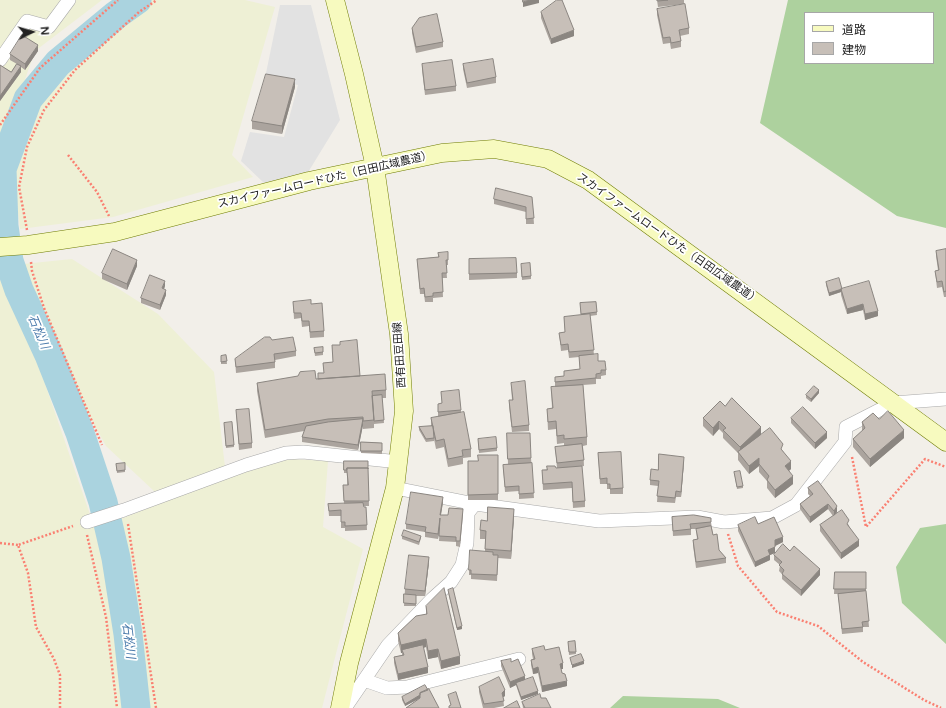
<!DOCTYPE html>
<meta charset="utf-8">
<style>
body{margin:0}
#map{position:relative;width:946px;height:708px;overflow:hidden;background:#f2efe9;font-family:"Varela Round","Noto Sans JP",sans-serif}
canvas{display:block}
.legend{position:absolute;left:804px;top:12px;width:130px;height:52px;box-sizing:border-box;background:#fff;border:1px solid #a7a7a7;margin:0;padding:5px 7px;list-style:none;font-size:12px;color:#222}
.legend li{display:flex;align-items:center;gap:8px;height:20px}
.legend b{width:20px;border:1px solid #a7a7a7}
.north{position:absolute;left:12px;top:12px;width:40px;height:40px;-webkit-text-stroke:3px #fff;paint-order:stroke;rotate:85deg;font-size:11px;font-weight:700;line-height:16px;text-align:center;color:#222}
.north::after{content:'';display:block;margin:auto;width:14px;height:18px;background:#222;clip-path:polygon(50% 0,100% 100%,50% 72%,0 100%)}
</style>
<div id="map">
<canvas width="946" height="708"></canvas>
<ul class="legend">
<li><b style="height:5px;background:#f7fabf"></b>道路</li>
<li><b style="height:11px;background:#c7bfb8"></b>建物</li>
</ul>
<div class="north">N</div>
</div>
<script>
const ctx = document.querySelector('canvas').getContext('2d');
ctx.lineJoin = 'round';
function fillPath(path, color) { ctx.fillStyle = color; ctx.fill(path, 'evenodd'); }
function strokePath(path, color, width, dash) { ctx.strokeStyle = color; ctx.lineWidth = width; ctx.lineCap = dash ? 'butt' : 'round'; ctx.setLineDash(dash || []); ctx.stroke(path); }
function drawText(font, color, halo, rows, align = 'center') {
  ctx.font = font + ' "Varela Round","Noto Sans JP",sans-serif'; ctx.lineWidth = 3.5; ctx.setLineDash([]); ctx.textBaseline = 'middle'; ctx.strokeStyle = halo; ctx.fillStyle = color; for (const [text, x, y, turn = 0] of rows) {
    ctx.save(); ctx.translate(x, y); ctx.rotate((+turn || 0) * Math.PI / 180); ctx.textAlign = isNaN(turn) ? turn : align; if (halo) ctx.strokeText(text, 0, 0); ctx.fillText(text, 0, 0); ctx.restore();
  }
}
const farmland = new Path2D(`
 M0,0H102L35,51L0,150Z
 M145,0H245L275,7L232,155L253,177L113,217L20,229L14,178L22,145L44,98L94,41Z
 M72,259L158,314L214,372L225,467L155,492L106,446L71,383L23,264Z
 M0,274L41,372L95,529L237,473L289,459L328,461L323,527L363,549L322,708H0Z`);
const forest = new Path2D(`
 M788,0H946V228L897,216L760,123ZM805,13H933V63H805Z
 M946,524V644L902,603L896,567L920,528Z
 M623,696L718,699L740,708H610Z`);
const parking = new Path2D(`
 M280,5H311L340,120L307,174L264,183L241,161L250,132L284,137L298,85L265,78Z`);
const river = new Path2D(`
 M136,708L128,634L116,558L103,502L80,433L49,355L19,290L9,261L4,226L2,169L28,99L58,63L116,15L137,0`);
const path = new Path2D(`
 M0,125L40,68L118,0
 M68,155L97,192L109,216
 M27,230L19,187L27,147L44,110L75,70L139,12L157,0
 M31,262L32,271L44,308L102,445
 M852,457L866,527L925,459L946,467
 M128,524L156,708
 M728,534L738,566L777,612L818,626L863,662L924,700L941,708
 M87,535L106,617L117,708
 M0,543L18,545
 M60,708V675L54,659L36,627L28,573L18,545L73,526`);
const street = new Path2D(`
 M0,60L27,21L49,27L69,0
 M395,488L475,504L599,521L697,517L724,522L772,518L796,505L845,442L846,427L893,403L946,399
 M87,522L124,510L246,465L286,453L303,452L399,462
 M364,680L387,688L407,687L519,659
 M345,708L388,645L432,599L451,582L462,565L467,543L468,513L475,504`);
const secondary = new Path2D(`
 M335,0L354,74L375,167L399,334L404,411L395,488L349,663L340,708
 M0,247L28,245L115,232L309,181L442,153L494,149L548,159L588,180L946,442`);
const wall = new Path2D(`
 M657,0H684V4L658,7Z
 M657,9L689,28V34L680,36L681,41V47L671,49L670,43L663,44L657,15Z
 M541,12L574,36L551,44L541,18Z
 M412,28L443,42V47L416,53L412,33Z
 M38,51L25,70L21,67V72L0,101V65L11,72L17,64L10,60V54Z
 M422,64L456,86V91L425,95L422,70Z
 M463,64L496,77V83L467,88L463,69Z
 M295,87L282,134L252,129V121Z
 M532,197L534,224H526V212L494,204V199Z
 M946,249V297H944L942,287L937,288L935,271L938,270L936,256V251Z
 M438,253L448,260V265H446L447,278H442L443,297L433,298V302H425L424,294H420L417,259L438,257Z
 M469,259L517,273V278L469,280Z
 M137,266L127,290L102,279V273Z
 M521,266L531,276V279L522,280Z
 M826,282L842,289L878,316L865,320L863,310L847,314L841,295V292L829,296L826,285Z
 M165,286L164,289L166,295L160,310L141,303V298Z
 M293,302L311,304L324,331V337L310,338L309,326L302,327L301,318L294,319Z
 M596,302L597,315L590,316L594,355L598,361L606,370V375L601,376V379H596V384L583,385L587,437V445L583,446L584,466L575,467L585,501V507L573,508L572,488L543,490L542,470L557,468L555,447L564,446V443L557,444L556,429L548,430L547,409L552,408L551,387H555V377L564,376V371L580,370L579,357L569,358L568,350L561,351L559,333L565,332L564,317L581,315L580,303Z
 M272,340L296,351V356L275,360V368L236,373L235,359Z
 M332,345L360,376L386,390V398H382L384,423L374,424V428L363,429V425L358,450L302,442V437L304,431L265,438L257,391V383L318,379V373H324L323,363L333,362Z
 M323,347V355L315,356L314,348Z
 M226,355L227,364H221V356Z
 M511,383L529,425V431L512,432L509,406V400H512Z
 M441,392L461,410V413L471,449V457L463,458V464L448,467L444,447L436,449L434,439V441L426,442L419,430V427L431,426V418L438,417V404L442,403Z
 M819,393L811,402L806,398V395Z
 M725,406L761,435L783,451L791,469L789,471L793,484L775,498L767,488V481L759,472V466L749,474L738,460V453L723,438V433L719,429L713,436L703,426V418Z
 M236,410L252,443V448L239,450Z
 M791,418L827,438L815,449L791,423Z
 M862,422L904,438L870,467L853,447V439L862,431Z
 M224,423L234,445V447L226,448Z
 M507,433L531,458L534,498L519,499V491L505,492L503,465L508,464Z
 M478,439L497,448V451L479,453Z
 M361,442L382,443V454L361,453Z
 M598,453L623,488V494H610V489H607V484H600Z
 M498,455V500H468V461H478Z
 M344,461L368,470L369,506H364V507H366L367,530L345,531V528H341V516H329L328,504H344L343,485H347V473H344Z
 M684,462L681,497H676L675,503L657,502L658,486L650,485V480L658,470Z
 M125,463V472L117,473L116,464Z
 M734,472L743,486V488L737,489Z
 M818,481L837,512L835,515L849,525V526L859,546L841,559L820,531V525L833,516L828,509L810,523L800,509V504L810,496L808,494V488Z
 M443,502L441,515H463L460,547L456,546V542L439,541L440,525L438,539L425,537V532L406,529V524Z
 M514,517L511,559L498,558L497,581L471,579V575H469V570L485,551V539H480V530L487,521Z
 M672,517L711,522L713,535L719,550L726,558V563L696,568L693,545V540L697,539L696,529H691V535L673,536Z
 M758,524L783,542L775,546V553L770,555V560L755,567L738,531V525Z
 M402,536L421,538L419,545L402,539Z
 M790,551L820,575L801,596L782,579V574L779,571L780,565L774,560V555Z
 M429,562L425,596H416V606H404L405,589Z
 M835,572H866V592L869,627H863V632L842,634L838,594H834Z
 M448,590L462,629L457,630L448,592Z
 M426,606L460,664L441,669L438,657L428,659L426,647L423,648L428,673L398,680L394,663V657L402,655V653H401L398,641V633L426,615Z
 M575,641L576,654L569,655L568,642Z
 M532,649L545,650L563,669H561L562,673L567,686L542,692L538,673L533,674L531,665V660L533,659L532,654Z
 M501,661L511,662L525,680L538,694L521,700L516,685L510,688L501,666Z
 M479,687L505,696L503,697L504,706L494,708H483L479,692Z
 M429,689L419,699L405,706L402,700V697Z
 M541,698L551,708H523L522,702Z`);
const shadedWall = new Path2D(`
 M530,0H539V3L523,7V2Z
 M574,30V36L551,44V39Z
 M38,45V51L25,70V64Z
 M21,66V72L0,101V96Z
 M295,79V87L282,134V126Z
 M137,260V266L127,290V284Z
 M165,281V286L162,294V288Z
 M841,289V292L829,296V293Z
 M166,290V295L160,310V305Z
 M863,304V310L847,314V309Z
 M878,311V316L865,320V314Z
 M819,390V393L811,402V399Z
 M363,419V425L358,450V445Z
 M719,421V429L713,436V428Z
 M761,427V435L740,455V447Z
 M904,430V438L870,467V459Z
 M827,432V438L815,449V443Z
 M684,457V462L681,497V492Z
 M759,458V466L749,474V466Z
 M791,461V469L785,474V466Z
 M793,476V484L775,498V490Z
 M443,497V502L440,520V515Z
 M828,504V509L810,523V517Z
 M837,506V512L834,516V511Z
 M514,509V517L511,559V551Z
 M440,518V524L438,539V534Z
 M783,537V542L775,546V540Z
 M859,540V546L841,559V553Z
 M775,547V553L770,555V560L755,567V562L768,550Z
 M429,557V562L425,596V591Z
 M820,569V575L801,596V590Z
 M462,626V629L457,630V628Z
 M426,639V647L403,653L402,650V653H401V645Z
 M438,649V657L428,659V651Z
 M460,656V664L441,669V661Z
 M584,661V664L572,668V665Z
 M563,663V669H560V664Z
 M428,667V673L398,680V674Z
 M538,667V673L533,674V669Z
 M525,676V681L516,683V685L510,688V682Z
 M567,681V686L542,692V686Z
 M505,690V696L502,698V693Z
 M538,691V694L521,700V697Z
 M420,695V698L405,706V704Z`);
const building = new Path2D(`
 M523,0H530L523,2Z
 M557,0H562L574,30L551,39L541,12Z
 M657,0H668L658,1Z
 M685,4L689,28L679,30L681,41L671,43L670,37L663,38L657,9Z
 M437,14L443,42L416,47L412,28L419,18Z
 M22,35L38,45L25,64L10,54Z
 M493,59L496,77L467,83L463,64Z
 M452,60L456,86L425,90L422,64Z
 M17,64L21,66L0,96V65L11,72Z
 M266,74L295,79L282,126L252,121Z
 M496,188L532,197L534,218L526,219V207L494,199Z
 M113,249L137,260L127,284L102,273Z
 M946,249V291L944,292L942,281L937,282L935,271L939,270L936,251Z
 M448,252V260H446L447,273H442L443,292L433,293V296L425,297L424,288L420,289L417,259L439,257L438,253Z
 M516,258L517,273L469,274V259Z
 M530,263L531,276L522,277L521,264Z
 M150,275L165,281L162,288L166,290L160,305L141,298Z
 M839,278L842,289L829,293L826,282Z
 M869,281L878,311L865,314L863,304L847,309L841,289Z
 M311,300V304L322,303L324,331L310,332L309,321H302L301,313H294L293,302Z
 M596,302L597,312L581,314L580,303Z
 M590,314L594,350L569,352L568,344L561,345L559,333L565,332L564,317Z
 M265,337H270L272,340L293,337L296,351L274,354L275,362L236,367L235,359Z
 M357,340L360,376L318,379V373H324L323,363L333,362L332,345H340V342Z
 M323,347V352L315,353L314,348Z
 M598,354V361H605L606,370H601V373L596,374V378L555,382V377L564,376V371L580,369L579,356Z
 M226,355L227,361L221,362V356Z
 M315,371L316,379L385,374L386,390L372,391L374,420L363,421V417L328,419L265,430L257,383L298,376L300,372Z
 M525,381L529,425L512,427L509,400H513L511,383Z
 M583,385L587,437L564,439V435L557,436L556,421L548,422L547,409L553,408L551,387Z
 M814,386L819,390L811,399L806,395Z
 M459,390L461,410L438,412V404L442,403L441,392Z
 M382,395L384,420L374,421L372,396Z
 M732,398L761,427L740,447L723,430L726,428L719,421L713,428L703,418L720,401L725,406Z
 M803,407L827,432L815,443L791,418Z
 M249,409L252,443L239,444L236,410Z
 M888,411L904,430L870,459L853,439L865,428L862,422L873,413L879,419Z
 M464,412L471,449L462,450L463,456L448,459L444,439L436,441L431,418Z
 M363,419L358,445L302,437L306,426L328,422Z
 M232,422L234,445L226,446L224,423Z
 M433,426L434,438L426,439L419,427Z
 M770,428L783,444L781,449L791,461L785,466L793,476L775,490L767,480L769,476L759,464V458L749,466L738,452Z
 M507,433H530L531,458L508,459Z
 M496,437L497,448L479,450L478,439Z
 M361,442L382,443V451H361Z
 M582,444L584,460L557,463L555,447Z
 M621,452L623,488L610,489V484H607V478L600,479L598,453Z
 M659,454L684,457L681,492L676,491L675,498L657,496L659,481L650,480L651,469L658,470Z
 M478,455H498V494L468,495V461H478Z
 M344,461H368V469V468H347V470H344Z
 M125,463V470L117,471L116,464Z
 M532,463L534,493L519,494V486L505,487L503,465Z
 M547,466H555L556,468L582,466L585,501L573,502L572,482L543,484L542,470H547Z
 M347,468H368L369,501H344L343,485H348Z
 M740,471L743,486L737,487L734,472Z
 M818,481L837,506L834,511L828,504L810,517L800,504L813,494L808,488Z
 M411,492L443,497L440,515H448L449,508L463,509L460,541H456V537L439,536L440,518L438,534L425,532L426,527L406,524Z
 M363,503L364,507H366L367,525L345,526V522H341V510L329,511L328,504Z
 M488,507L514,509L511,551L485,549L486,531L480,530L481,520L487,521Z
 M842,510L849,520L847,524L859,540L841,553L820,525Z
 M694,515L711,518V522L690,524L691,529L673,531L672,517Z
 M755,517L758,524L774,517L783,537L775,540V547L768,550L770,555L755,562L738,525Z
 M711,526L713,535L717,534L719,550L726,558L696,562L693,540L698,539L696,529Z
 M404,530L421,536L419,542L402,536Z
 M783,544L790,551L794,546L820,569L801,590L782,574L784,570L779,565L782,562L774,555Z
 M470,550L493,552V555H498L497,575L471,574V570H469Z
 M409,555L429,557L425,591L405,589Z
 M835,572H866V589H834Z
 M444,588L460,656L441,661L438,649L428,651L426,639L401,645L398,633L416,616L427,614L426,606Z
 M453,588L462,626L457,628L448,590Z
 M866,591L869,621L862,622L863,627L842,629L838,594Z
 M404,594L416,595V604L404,603Z
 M575,641L576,652H569L568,642Z
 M423,645L428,667L398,674L394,657L404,655L402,650Z
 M544,646L545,650L559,647L563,663L560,664L562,673L565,674L567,681L542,686L538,667L533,669L531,660L535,659L532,649Z
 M581,654L584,661L572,665L570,658Z
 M511,659V662L518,659L525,676L510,682L501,661Z
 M499,677L505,690L502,693L504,701L484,704L479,687Z
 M533,677L538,691L521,697L516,683Z
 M425,685L428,690L420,693V695L405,704L402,697Z
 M429,689L439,708H406L420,698V693Z
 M456,692L461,708H449V706L451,705L448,695Z
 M540,694L541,698H546L551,708H525L522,702Z
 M517,701L520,708H504Z`);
const streetNames = [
 ["スカイファームロードひた（日田広域農道）",325,180,-13],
 ["スカイファームロードひた（日田広域農道）",668,239,35],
 ["西有田豆田線",400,355,-94]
];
const waterNames = [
 ["石松川",38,332,67],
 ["石松川",128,641,83]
];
fillPath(farmland, '#eef0d5');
fillPath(forest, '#add19e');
fillPath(parking, '#e2e2e2');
strokePath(river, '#aad3df', 29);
strokePath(street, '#a9a9a9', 14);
strokePath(secondary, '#707d05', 19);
strokePath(path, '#fa8072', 2.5, [2, 2]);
strokePath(street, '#fff', 13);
strokePath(secondary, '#f7fabf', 18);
fillPath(wall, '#aba49e');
fillPath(shadedWall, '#8b8681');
fillPath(building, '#c7bfb8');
strokePath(building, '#8b8681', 1);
drawText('11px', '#222', '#fff', streetNames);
drawText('italic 12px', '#4a7aab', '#fff', waterNames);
</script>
